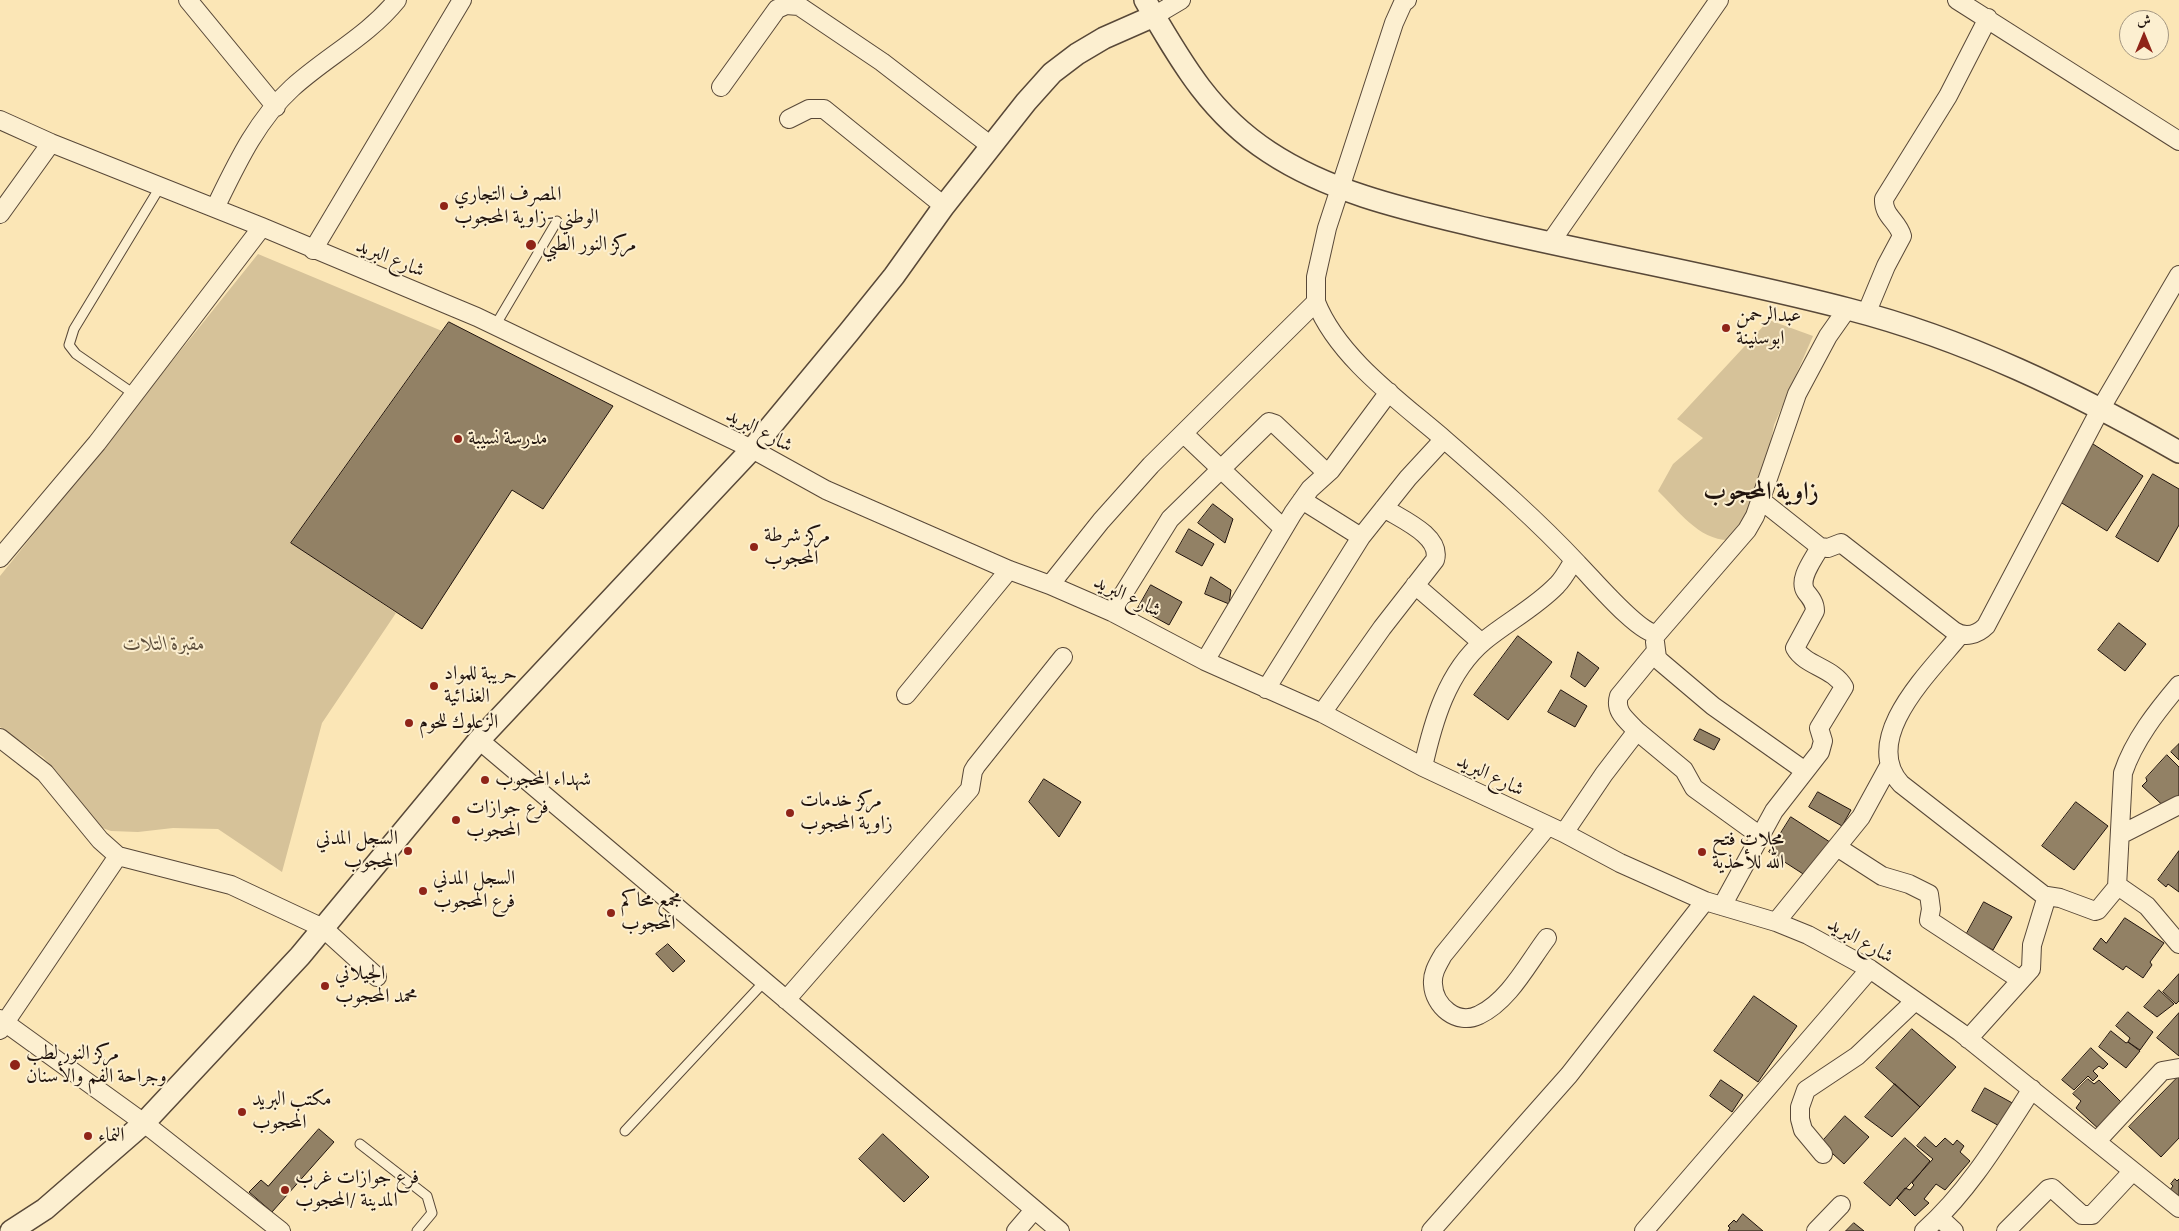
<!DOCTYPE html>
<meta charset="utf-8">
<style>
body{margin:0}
#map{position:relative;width:2179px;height:1231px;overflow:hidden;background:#fbe6b6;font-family:Alegreya,Amiri,serif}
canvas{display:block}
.north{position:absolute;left:2119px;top:10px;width:50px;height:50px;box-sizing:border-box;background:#fcefd0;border:1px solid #a49782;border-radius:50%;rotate:0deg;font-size:14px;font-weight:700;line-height:20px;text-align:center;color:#21140e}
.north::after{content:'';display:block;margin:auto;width:18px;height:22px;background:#8f2418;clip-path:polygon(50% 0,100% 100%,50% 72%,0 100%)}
</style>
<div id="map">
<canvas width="2179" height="1231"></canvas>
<div class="north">ش</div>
</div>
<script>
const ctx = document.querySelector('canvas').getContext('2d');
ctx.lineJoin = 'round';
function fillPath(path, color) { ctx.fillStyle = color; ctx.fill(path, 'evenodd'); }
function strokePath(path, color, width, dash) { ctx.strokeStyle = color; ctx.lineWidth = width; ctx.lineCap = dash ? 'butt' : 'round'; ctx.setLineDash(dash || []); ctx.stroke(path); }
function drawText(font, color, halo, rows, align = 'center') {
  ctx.font = font + ' Alegreya,Amiri,serif'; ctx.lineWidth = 4; ctx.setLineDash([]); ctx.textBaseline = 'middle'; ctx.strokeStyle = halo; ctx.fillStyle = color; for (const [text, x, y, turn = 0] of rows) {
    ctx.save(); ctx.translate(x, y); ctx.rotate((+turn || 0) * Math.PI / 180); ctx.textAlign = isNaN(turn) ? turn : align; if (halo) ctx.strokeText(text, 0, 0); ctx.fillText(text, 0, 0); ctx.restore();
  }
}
const green = new Path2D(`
 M258,254L442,331L292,542L396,613L322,723L282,872L218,829L173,828L138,832L111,831L94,825L58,773L43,757L0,727V576Z
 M1769,320L1813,336L1774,425L1761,493L1730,540C1699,541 1678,510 1658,491L1673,464L1703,438L1677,419Z`);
const building = new Path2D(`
 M449,322L613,406L543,509L512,490L422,629L291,543Z
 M2093,444L2143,476L2107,531L2057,500Z
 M2153,474L2179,489V525L2158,562L2116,537Z
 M1213,504L1233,519L1225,543L1198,523Z
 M1189,529L1214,544L1202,566L1176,552Z
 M1211,577L1231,590L1229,604L1205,594Z
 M1151,585L1182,602L1169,625L1138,608Z
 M2119,623L2146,644L2125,671L2098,650Z
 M1518,636L1552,662L1508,720L1474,695Z
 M1578,652L1599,668L1585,687L1571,677Z
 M1561,690L1587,706L1575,727L1548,712Z
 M1700,729L1720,739L1714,750L1694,740Z
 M2179,744V760L2171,752Z
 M2167,755L2179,767V801L2169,811L2142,786L2147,781L2146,778Z
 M1044,779L1081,802L1059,837L1029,802Z
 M1818,792L1851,810L1842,826L1809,807Z
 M2076,802L2108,826L2074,870L2042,846Z
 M1791,817L1833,844L1811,879L1769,852Z
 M2179,851V892L2168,884L2166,887L2158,880Z
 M1984,902L2012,917L1993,950L1966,935Z
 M2125,918L2164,943L2150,962L2152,965L2143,978L2126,966L2123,970L2093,949L2101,938L2106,943Z
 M668,944L685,961L673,972L656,954Z
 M2179,974V1001L2176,1004L2163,992Z
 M2159,990L2174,1004L2157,1017L2144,1007Z
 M1754,996L1797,1026L1758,1082L1714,1051Z
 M2128,1012L2153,1032L2140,1050L2128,1042L2130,1038L2116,1026Z
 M2179,1013V1056L2157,1038Z
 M1912,1029L1956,1067L1920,1107L1876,1068Z
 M2111,1031L2126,1043L2128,1042L2140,1051L2126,1068L2099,1047Z
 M2091,1048L2108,1064L2103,1069L2099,1066L2093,1071L2098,1076L2093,1081L2088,1076L2074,1090L2062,1080Z
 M2179,1076V1138L2161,1157L2129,1127Z
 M2088,1079L2094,1084L2099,1080L2126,1107L2102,1132L2076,1108L2081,1101L2073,1094Z
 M1721,1080L1743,1095L1732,1112L1710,1096Z
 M1895,1084L1920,1107L1892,1137L1865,1117Z
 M1985,1088L2016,1105L2003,1128L1972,1111Z
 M1845,1116L1869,1137L1844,1164L1821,1143Z
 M319,1129L334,1142L272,1212L249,1192L261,1180L268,1186Z
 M883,1134L929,1177L904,1202L859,1159Z
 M1925,1137L1936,1147L1945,1138L1953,1145L1957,1140L1964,1146L1960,1152L1970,1161L1945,1190L1936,1184L1924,1199L1929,1203L1915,1216L1897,1198L1933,1159L1917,1146Z
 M1905,1138L1930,1161L1912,1183L1914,1185L1910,1190L1905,1188L1890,1206L1864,1183Z
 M2175,1179L2177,1181L2179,1179V1196L2170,1190L2173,1186L2171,1184Z
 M1743,1214L1763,1231H1728L1730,1228L1728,1226L1734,1220L1736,1222Z
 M1854,1223L1864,1231H1846Z`);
const service = new Path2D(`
 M495,326L557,221
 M134,394L76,354L69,345L74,329L160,187
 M625,1131L764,982
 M360,1144L427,1196L432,1213L417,1231`);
const minor = new Path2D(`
 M188,0L276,107
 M1957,0L2179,141
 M1154,16L1181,0
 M721,87L777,9L786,5L799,6L882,62L991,146
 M789,119L809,109H824L944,206
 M0,120L51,143L262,227L477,317L752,449L826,490L1009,570L1050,585L1112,612L1205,661L1322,713L1423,767L1564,833L1620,863L1705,901L1776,922L1808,935L1870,969L1960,1032L2179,1208
 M215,208C236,165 256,121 292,88C326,57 368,36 397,0
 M0,214L51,143
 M1550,243L1719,0
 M313,250L462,0
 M1316,302C1338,358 1401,402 1445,440C1491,480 1537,520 1578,564C1593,579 1638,633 1657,634L1747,530L1755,516L1797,394L1828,336L1847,309
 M1866,314L1886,266L1902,236C1898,221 1883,216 1884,199L1948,96L1988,18
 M1184,434L1283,528
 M1302,500L1361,537
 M1762,501L1820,547L1828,548L1841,543L1954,631C1965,638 1977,635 1986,626L2101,408L2179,275
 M0,558L97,443L262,227
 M1050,585L1101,521L1151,465L1316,302V277L1327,228L1394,23L1403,3L1407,0
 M1415,585L1482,643
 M1112,612L1170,519L1269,422L1275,424L1327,473
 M1960,635C1932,670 1859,738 1901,784L2046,897
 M1655,642L1657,658L1661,662L1713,706L1805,771
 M1205,661L1293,513L1310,489L1331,470L1389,392
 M1266,689L1361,537L1408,478L1444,439
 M906,695L1009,570
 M1322,713L1382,628L1435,560C1442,536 1401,519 1384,508
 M1637,731L1684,770L1694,788L1759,835
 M0,738L45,773L100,840L118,856L231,885L323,928L377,977
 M479,740L1060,1231
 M1423,767C1433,722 1447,672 1484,641C1507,622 1536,607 1557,585C1564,578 1569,568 1574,560
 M1547,827L1443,955C1438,964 1432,973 1433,984C1434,1006 1457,1026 1479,1015C1509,1001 1528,963 1547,938
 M1564,833L1604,774L1637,731C1627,720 1614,712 1619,696L1656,651
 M2120,835L2179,805
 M1837,847L1882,876L1909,884L1929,894L1931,909L1929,920L2019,979
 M2117,887L2123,773C2134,740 2157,711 2179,685
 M1722,906L1774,811L1820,752L1823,741L1819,728L1844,687C1834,668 1805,666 1795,648L1815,611C1815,603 1811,598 1806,592C1797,579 1814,559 1820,547
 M1776,922L1861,817L1890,764
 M786,1000L970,789L973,771L976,766L1063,657
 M0,1019L144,1123L281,1231
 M0,1030L118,856
 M1968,1039L2031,969L2032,945L2047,896L2060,898L2095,911L2098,910L2117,887L2121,888L2147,906L2179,944
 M2097,1141L2162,1071L2179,1068
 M1823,1154L1803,1130L1800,1119V1107L1806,1090L1857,1056L1915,1001
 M1940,1218L1954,1231
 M1016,1231L1034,1210
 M1431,1231L1569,1075L1705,901
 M1644,1231L1870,969
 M1816,1231L1841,1205
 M1924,1231C1969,1191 1999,1140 2032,1089
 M2006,1231L2048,1189L2052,1188L2082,1215H2092L2132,1172`);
const tertiary = new Path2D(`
 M1145,0C1180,60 1209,113 1269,152C1334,195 1414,211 1488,229C1608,257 1729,278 1848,309C1965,339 2074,392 2179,452
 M11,1231L45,1209L144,1123L300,956L479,740L752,449L849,332L894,276L944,206L1026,102L1052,73L1077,54L1104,38L1154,16`);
const markers = [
 [444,206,5,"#8f2418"],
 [531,245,6,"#8f2418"],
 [1726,328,5,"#8f2418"],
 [458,439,5,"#8f2418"],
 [754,547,5,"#8f2418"],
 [434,686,5,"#8f2418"],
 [409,723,5,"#8f2418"],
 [485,780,5,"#8f2418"],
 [790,813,5,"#8f2418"],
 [456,820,5,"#8f2418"],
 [408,851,5,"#8f2418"],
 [1702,852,5,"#8f2418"],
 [423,891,5,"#8f2418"],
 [611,913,5,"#8f2418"],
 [325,986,5,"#8f2418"],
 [15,1065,6,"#8f2418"],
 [242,1112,5,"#8f2418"],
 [88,1136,5,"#8f2418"],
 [285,1190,5,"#8f2418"]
];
const poiNames = [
 ["المصرف التجاري",454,195],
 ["الوطني -زاوية المحجوب",454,218],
 ["مركز النور الطبي",542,245],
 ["عبدالرحمن",1736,316],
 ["ابوسنينة",1736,339],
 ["مدرسة نسيبة",468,439],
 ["مركز شرطة",764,536],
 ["المحجوب",764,559],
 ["حريبة للمواد",444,674],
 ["الغذائية",444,697],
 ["الزعلوك للحوم",419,723],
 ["شهداء المحجوب",495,780],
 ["مركز خدمات",800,801],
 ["زاوية المحجوب",800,824],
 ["فرع جوازات",466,808],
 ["المحجوب",466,831],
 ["السجل المدني",398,839,"right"],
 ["المحجوب",398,862,"right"],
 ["محلات فتح",1712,840],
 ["الله للأحذية",1712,863],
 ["السجل المدني",433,879],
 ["فرع المحجوب",433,902],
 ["مجمع محاكم",621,901],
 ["المحجوب",621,924],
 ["الجيلاني",335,974],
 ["محمد المحجوب",335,997],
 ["مركز النور لطب",26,1054],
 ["وجراحة الفم والأسنان",26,1077],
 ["مكتب البريد",252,1100],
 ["المحجوب",252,1123],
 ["النماء",98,1136],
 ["فرع جوازات غرب",295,1178],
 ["المدينة /المحجوب",295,1201]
];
const streetNames = [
 ["شارع البريد",390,259,22],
 ["شارع البريد",759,431,28],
 ["شارع البريد",1127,597,26],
 ["شارع البريد",1490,776,26],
 ["شارع البريد",1860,941,30]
];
const parkNames = [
 ["مقبرة التلات",164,645]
];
const districtNames = [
 ["زاوية المحجوب",1761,493]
];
fillPath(green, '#d6c299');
fillPath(building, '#928165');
strokePath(building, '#21140e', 1);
strokePath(service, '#584838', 11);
strokePath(minor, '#584838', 20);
strokePath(tertiary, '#584838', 24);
strokePath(service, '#fcefd0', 9);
strokePath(minor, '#fcefd0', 18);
strokePath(tertiary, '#fcefd0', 21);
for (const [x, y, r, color] of markers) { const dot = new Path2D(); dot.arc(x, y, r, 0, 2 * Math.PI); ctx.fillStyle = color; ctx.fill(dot); strokePath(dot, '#fcefd0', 2); }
drawText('20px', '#21140e', '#fcefd0', poiNames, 'left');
drawText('20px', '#21140e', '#fcefd0', streetNames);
drawText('italic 20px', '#60513f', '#fcefd0', parkNames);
drawText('bold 25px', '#21140e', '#fcefd0', districtNames);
</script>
